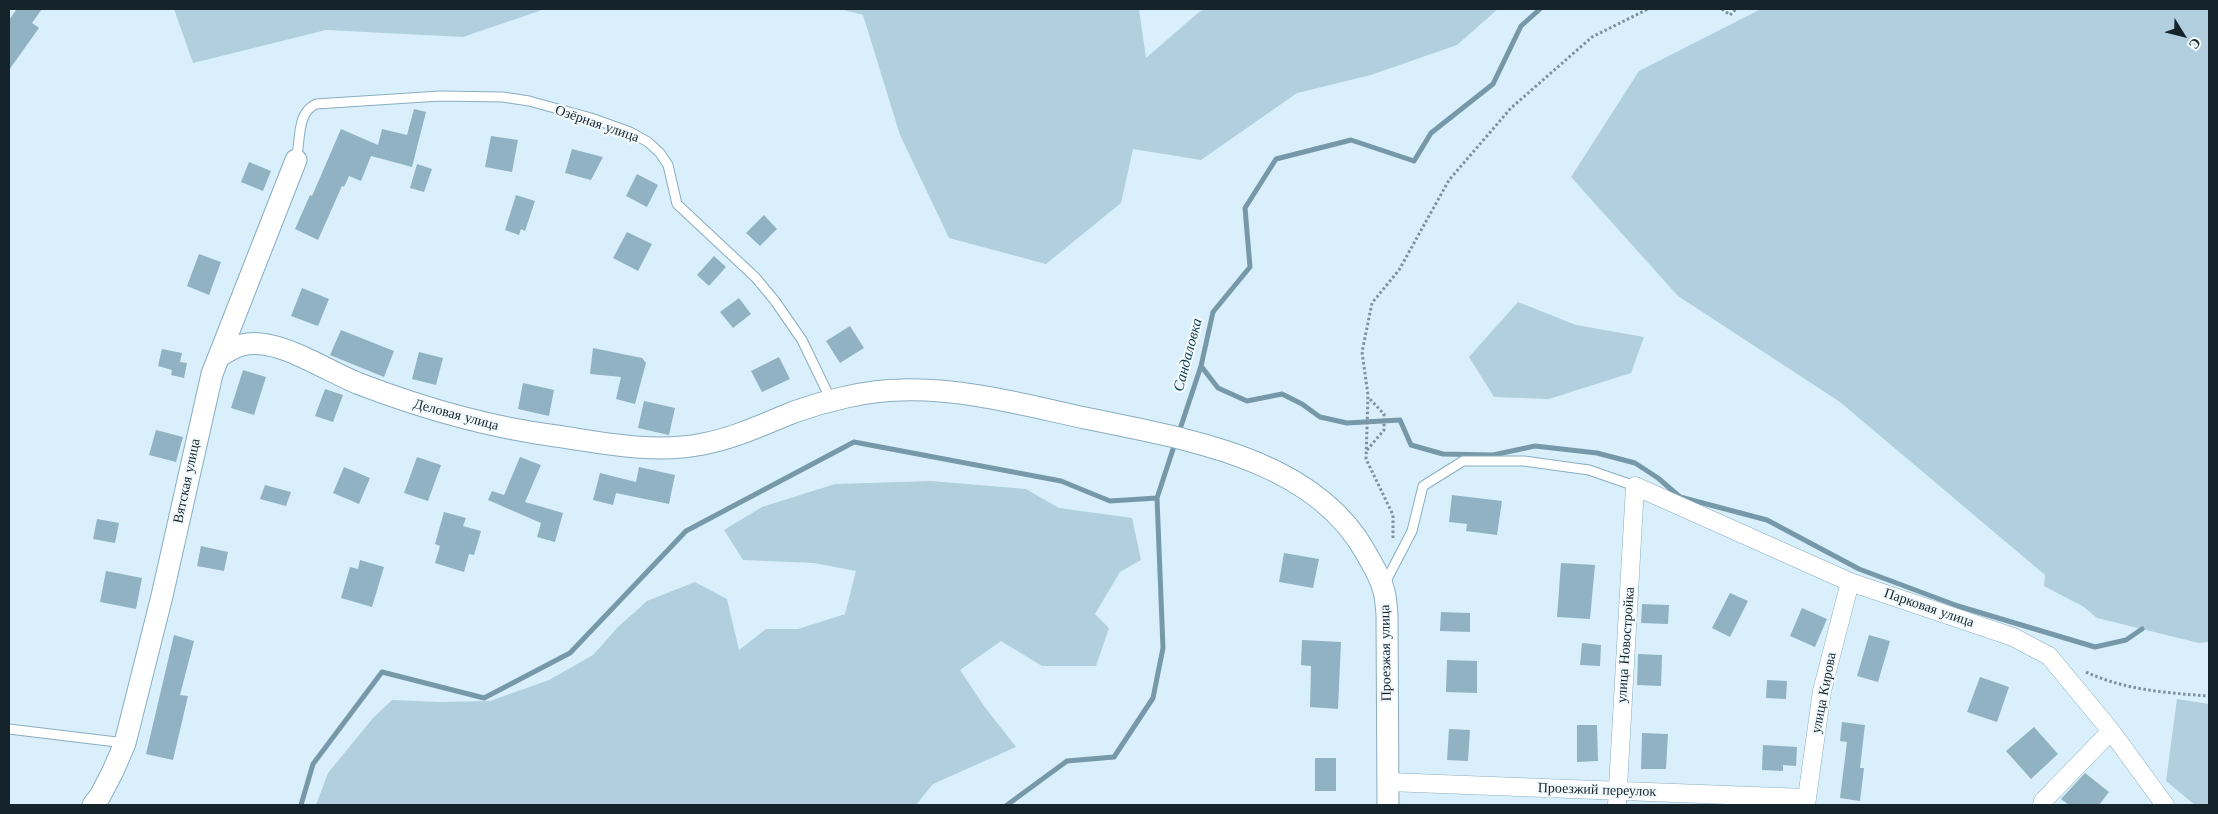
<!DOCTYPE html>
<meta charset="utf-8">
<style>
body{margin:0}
#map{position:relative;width:2218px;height:814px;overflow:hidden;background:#d9f0fc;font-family:"Libre Baskerville",serif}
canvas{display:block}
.frame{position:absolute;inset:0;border:10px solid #15242b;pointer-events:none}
.north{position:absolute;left:2158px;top:10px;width:50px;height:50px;-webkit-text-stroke:4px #f3fafe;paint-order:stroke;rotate:126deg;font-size:14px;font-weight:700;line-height:20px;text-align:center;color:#15242b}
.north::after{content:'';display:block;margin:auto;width:18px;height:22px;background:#15242b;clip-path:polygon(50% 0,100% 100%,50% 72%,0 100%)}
</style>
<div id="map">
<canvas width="2218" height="814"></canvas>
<div class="frame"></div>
<div class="north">С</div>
</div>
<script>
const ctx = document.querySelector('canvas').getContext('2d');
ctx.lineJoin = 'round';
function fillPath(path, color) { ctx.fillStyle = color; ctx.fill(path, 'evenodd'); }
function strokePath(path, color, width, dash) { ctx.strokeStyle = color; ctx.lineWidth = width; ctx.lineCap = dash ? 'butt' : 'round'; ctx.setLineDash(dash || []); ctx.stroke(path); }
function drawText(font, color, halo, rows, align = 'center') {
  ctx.font = font + ' "Libre Baskerville",serif'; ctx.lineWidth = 4.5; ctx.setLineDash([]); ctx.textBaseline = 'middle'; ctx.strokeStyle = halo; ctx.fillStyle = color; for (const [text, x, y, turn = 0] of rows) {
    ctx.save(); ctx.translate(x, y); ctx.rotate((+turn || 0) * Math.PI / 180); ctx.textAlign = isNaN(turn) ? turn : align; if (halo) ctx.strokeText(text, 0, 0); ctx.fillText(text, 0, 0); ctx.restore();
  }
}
const green = new Path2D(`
 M174,9H545L463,37L326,30L193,63Z
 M840,9H1139L1146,58L1199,12L1205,9H1498L1457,45L1371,75L1297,93L1201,160L1133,149L1121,203L1046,264L949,238L900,135L863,15Z
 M1761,9H2209V642L2199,643L2097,618L2084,607L2044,586L2045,575L1840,402L1678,296L1571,177L1639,71Z
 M1518,302L1576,325L1644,337L1631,373L1549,399L1494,397L1469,357Z
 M931,481L1026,489L1059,508L1132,518L1141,560L1120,572L1095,614L1109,628L1096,666H1042L1001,641L960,670L984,706L1016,747L933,784L916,805H316L328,773L373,718L392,700L440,702L490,701L549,680L593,655L618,627L647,601L695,582L727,599L739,650L766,629H798L845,614L856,571L814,563L743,560L724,530L762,507L835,484Z
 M2177,699L2209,704V805H2195L2166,781Z`);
const stream = new Path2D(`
 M1201,366L1218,388L1247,401L1282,394L1302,404L1320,417L1347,423L1400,420L1411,445L1443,454L1493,455L1535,446L1597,453L1635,463L1658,478L1680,497L1767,520L1859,569L1958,606L2095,647L2126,640L2142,629
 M1179,432L1201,366L1213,312L1250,267L1245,208L1276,159L1351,140L1414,161L1431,133L1493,84L1521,26L1540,9
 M301,805L313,764L382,672L484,698L570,653L686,531L854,442L1061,481L1110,501L1157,498
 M1007,805L1067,761L1114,757L1153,698L1163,648L1157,498L1175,443`);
const building = new Path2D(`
 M42,9L32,23L39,28L9,70V20L16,10Z
 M414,109L426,112L412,167L371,156L361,181L349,176L344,187L342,186L318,240L295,229L310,195L312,196L341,129L378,145L382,129L407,135Z
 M491,136L518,140L512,172L485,167Z
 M572,149L603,157L591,180L565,173Z
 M249,162L271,171L263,191L241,182Z
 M417,164L432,169L424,192L410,188Z
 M637,174L658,185L647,207L626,196Z
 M516,195L535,201L525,231L521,229L519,235L505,230Z
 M764,215L777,229L760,246L746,233Z
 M627,232L652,244L638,271L613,258Z
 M199,254L221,262L209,295L187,286Z
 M714,256L726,267L709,286L697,275Z
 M302,288L329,299L318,326L291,316Z
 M739,298L751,314L733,328L720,312Z
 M850,326L864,348L840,363L826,341Z
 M341,330L394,351L384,377L330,355Z
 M593,348L642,358L646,363L635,404L616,399L621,377L590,374Z
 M162,349L182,353L180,362L187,363L184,378L171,375L172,370L158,366Z
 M419,352L443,358L436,385L412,379Z
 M779,357L790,379L762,392L751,371Z
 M243,370L266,377L254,415L231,408Z
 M523,383L554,390L549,416L518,409Z
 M325,389L343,395L333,422L315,416Z
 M644,401L675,408L669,435L638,428Z
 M156,430L183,437L176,462L149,455Z
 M417,457L441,465L428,501L404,493Z
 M520,457L541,465L525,502L563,513L555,542L537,537L541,523L488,500L492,491L504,495Z
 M344,467L370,478L359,504L333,493Z
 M639,467L675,475L669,504L616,493L613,505L593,500L600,473L636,482Z
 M265,485L291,492L286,506L260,499Z
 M1452,495L1502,501L1497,535L1466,531L1467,524L1449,522Z
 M444,512L466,518L463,526L481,531L474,555L469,554L464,572L435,563L440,546L435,544Z
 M97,519L119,523L115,543L93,539Z
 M201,546L228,552L224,571L197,566Z
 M1284,553L1319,559L1313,588L1279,582Z
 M360,560L384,567L372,607L341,598L350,567L358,569Z
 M1561,563L1595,565L1590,619L1557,617Z
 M106,571L142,578L136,609L100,602Z
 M1730,593L1748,601L1730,637L1712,628Z
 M1642,604L1669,605L1668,624L1641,623Z
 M1802,608L1827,619L1815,647L1790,636Z
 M1441,612L1470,613V632L1440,631Z
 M174,635L194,641L180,695L188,696L173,760L146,754Z
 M1869,635L1890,641L1878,682L1857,676Z
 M1302,640L1341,642L1338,709L1310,707L1311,666L1301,665Z
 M1582,643L1601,645L1600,666L1580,665Z
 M1638,654L1662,655L1661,686L1637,685Z
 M1447,660L1477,661V693L1446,692Z
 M1980,677L2009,687L1997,722L1967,712Z
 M1767,680L1787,681L1786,699L1766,698Z
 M1842,722L1865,725L1860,768H1864L1860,801L1840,798L1847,742L1840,741Z
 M1577,725H1597L1598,761L1577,762Z
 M2034,727L2058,754L2031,779L2006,751Z
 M1449,729L1470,730L1468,761L1447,760Z
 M1642,733L1668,734L1666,769H1641Z
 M1763,745L1797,747L1796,766L1783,765V771L1762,770Z
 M1315,758H1336V791H1315Z
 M2085,773L2109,792L2099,805H2069L2061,799Z`);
const path = new Path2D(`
 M1722,9L1730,15L1736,9
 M1367,450L1384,430V414L1369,398
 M1393,538V515L1366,459L1368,395L1362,352L1372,303L1399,270L1449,180L1511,108L1592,37L1648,9
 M2086,672C2125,690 2167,693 2209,696`);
const service = new Path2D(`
 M296,160C301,141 296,113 316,104L440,96L503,97L529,101L591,118L630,132L648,142L660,153L668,165L677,204L756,278L775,301L802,340L831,400
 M1384,585L1412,531L1423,486L1463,461H1524L1589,470L1635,486
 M9,729L125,743`);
const minor = new Path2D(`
 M1388,782L1806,798
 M1617,805L1635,486L1850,582L2013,637L2049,656L2111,731L2165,805
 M1806,805L1822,691L1850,582
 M2042,805L2043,801L2111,731`);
const tertiary = new Path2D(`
 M220,356C237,345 247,341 268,345C293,349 331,372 357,383C422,408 487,427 556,436C604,443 654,454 703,444C735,438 764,424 794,412C825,401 868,390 901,390C963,388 1025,405 1085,418C1184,439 1313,457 1366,553C1372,564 1380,576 1383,588C1386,596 1386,605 1387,614L1388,805
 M93,805L100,796L113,771L125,743L162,596L212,374L296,160`);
const streetNames = [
 ["Озёрная улица",597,124,19],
 ["Деловая улица",456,415,15],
 ["Вятская улица",187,481,-78],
 ["Парковая улица",1929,608,19],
 ["улица Новостройка",1626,645,-86],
 ["Проезжая улица",1386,653,-91],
 ["улица Кирова",1824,693,-79],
 ["Проезжий переулок",1597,790,2]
];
const waterNames = [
 ["Сандаловка",1188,355,-75]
];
fillPath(green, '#b1cfde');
strokePath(stream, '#7798a9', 5);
fillPath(building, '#90b2c3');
strokePath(service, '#88adc0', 11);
strokePath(minor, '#88adc0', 19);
strokePath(tertiary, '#88adc0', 23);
strokePath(path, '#7e919b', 3, [2.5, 2.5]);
strokePath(service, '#fff', 9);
strokePath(minor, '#fff', 18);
strokePath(tertiary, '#fff', 21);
drawText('14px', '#15242b', '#f3fafe', streetNames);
drawText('italic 15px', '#0b3c4f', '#f3fafe', waterNames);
</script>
